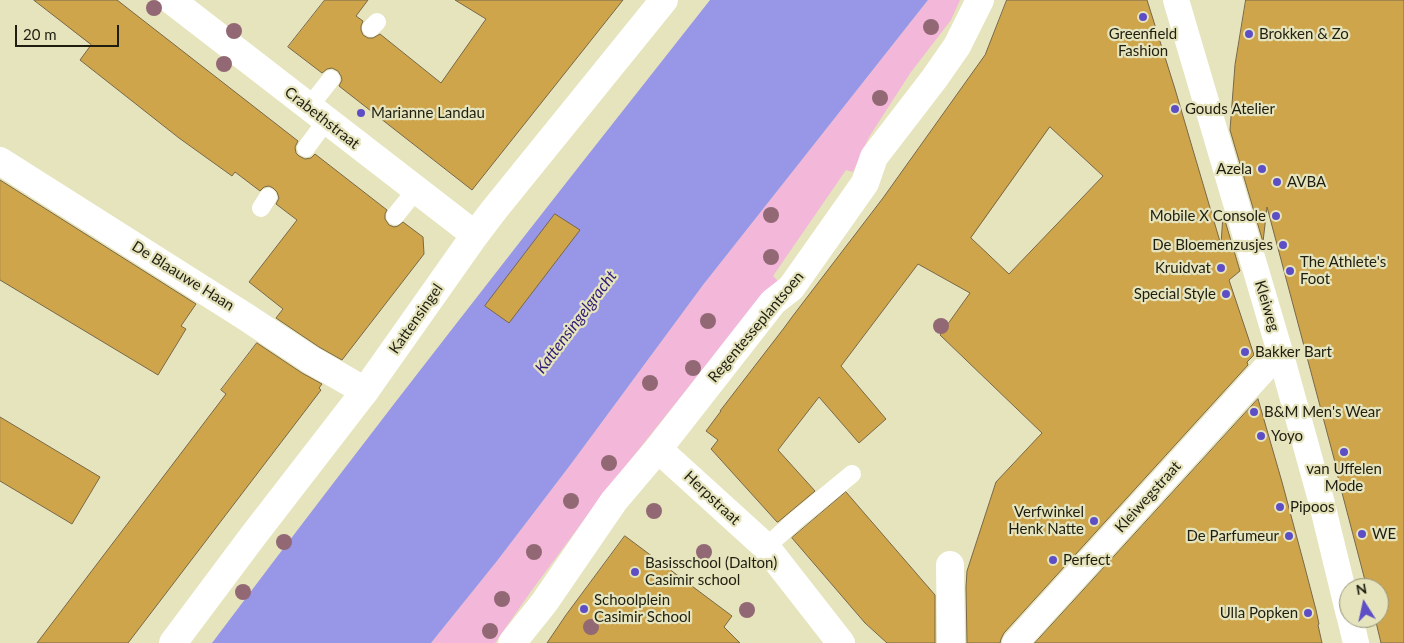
<!DOCTYPE html>
<style>
body{margin:0}
#map{position:relative;width:1404px;height:643px;overflow:hidden;background:#e6e4bd;font-family:Lato,sans-serif}
canvas{display:block}
.north{position:absolute;left:1339px;top:578px;width:50px;height:50px;box-sizing:border-box;background:#e6e4bd;border:1px solid #969578;border-radius:50%;rotate:350deg;font-size:14px;font-weight:700;line-height:20px;text-align:center;color:#1f1e10}
.north::after{content:'';display:block;margin:auto;width:18px;height:22px;background:#5e4ec6;clip-path:polygon(50% 0,100% 100%,50% 72%,0 100%)}
.scale{position:absolute;left:15px;top:25px;width:104px;height:22px;box-sizing:border-box;border:2px solid #1f1e10;border-top:0;padding-left:6px;font-size:15px;line-height:18px;white-space:nowrap;color:#1f1e10;-webkit-text-stroke:4px #e6e4bd;paint-order:stroke}
</style>
<div id="map">
<canvas width="1404" height="643"></canvas>
<div class="north">N</div>
<div class="scale">20 m</div>
</div>
<script>
const ctx = document.querySelector('canvas').getContext('2d');
ctx.lineJoin = 'round';
function fillPath(path, color) { ctx.fillStyle = color; ctx.fill(path, 'evenodd'); }
function strokePath(path, color, width, dash) { ctx.strokeStyle = color; ctx.lineWidth = width; ctx.lineCap = dash ? 'butt' : 'round'; ctx.setLineDash(dash || []); ctx.stroke(path); }
function drawText(font, color, halo, rows, align = 'center') {
  ctx.font = font + ' Lato,sans-serif'; ctx.lineWidth = 4.5; ctx.setLineDash([]); ctx.textBaseline = 'middle'; ctx.strokeStyle = halo; ctx.fillStyle = color; for (const [text, x, y, turn = 0] of rows) {
    ctx.save(); ctx.translate(x, y); ctx.rotate((+turn || 0) * Math.PI / 180); ctx.textAlign = isNaN(turn) ? turn : align; if (halo) ctx.strokeText(text, 0, 0); ctx.fillText(text, 0, 0); ctx.restore();
  }
}
const green = new Path2D(`
 M928,0H960L951,20L911,72L869,137L853,172L846,170L773,276L778,281L762,295L604,493L532,590L495,643H431L497,561L571,464L703,285Z`);
const water = new Path2D(`
 M710,0H928L703,285L571,464L497,561L431,643H212C375,426 542,213 710,0Z`);
const building = new Path2D(`
 M34,0H117L298,141L295,147L296,153L299,156L305,159L311,158L315,154L387,210L385,214V219L389,225L394,227L398,226L403,222L423,237L424,254L342,360L319,347L276,318L283,309L249,282L297,220L276,204L279,198L277,192L273,188L269,186L264,187L260,191L235,172L232,176L179,138L80,60L91,45Z
 M325,0H368L356,16L363,21L361,26V30L363,35L368,38H373L380,34L441,83L486,19L455,0H623L472,190L339,86L342,80L341,76L338,71L332,68L327,69L322,73L288,47Z
 M1007,0H1147L1175,89L1221,245L1223,214L1240,271L1229,280L1254,355L1247,362L1248,365L1004,633L1001,639L1000,643H967L966,587L967,571L996,482L1042,433L940,335L970,293L918,264L841,366L886,419L859,443L819,397L778,450L815,491L778,522H777L711,449L718,440L706,431L721,411H720L784,328L792,317L883,198L985,55ZM1050,127L1103,176L1009,274L971,238Z
 M1246,0H1404V643H1381L1375,618H1379V588H1367L1335,466H1336L1267,207L1263,242L1230,130L1235,65Z
 M0,180L196,304L181,326L186,329L158,375L0,280Z
 M555,214L580,230L509,323L485,306Z
 M257,343L302,373L322,384L319,388L321,390L128,643H37L226,394L221,390Z
 M1258,399L1282,482L1304,564L1316,610L1319,624L1318,625L1322,643H1035Z
 M0,417L100,477L72,524L0,481Z
 M846,492L935,595V643H887L865,623L792,538Z
 M625,536L732,616L724,627L740,643H547L566,615Z`);
const service = new Path2D(`
 M371,28L377,22
 M309,107L331,79
 M306,148L326,121
 M261,208L268,197
 M395,216L416,190
 M766,547L796,520L852,474`);
const pedestrian = new Path2D(`
 M1176,0L1280,352L1321,500L1349,615
 M1350,618L1356,643
 M1015,643L1280,352`);
const minor = new Path2D(`
 M171,0L475,235
 M0,161L246,317L311,360L365,391
 M658,449L766,547L841,643
 M950,565L951,643
 M512,643L544,603L614,501L658,449L773,302L791,288L865,183L874,157L934,79L957,46L980,0`);
const secondary = new Path2D(`
 M173,643L253,536L365,391L475,235L494,210L664,0`);
const trees = [
 [154,8],
 [931,27],
 [234,31],
 [224,64],
 [880,98],
 [771,215],
 [771,257],
 [708,321],
 [941,326],
 [693,368],
 [650,383],
 [609,463],
 [571,501],
 [654,511],
 [284,542],
 [534,552],
 [704,552],
 [243,592],
 [502,599],
 [747,610],
 [591,627],
 [490,631]
];
const markers = [
 [1143,17,5,"#5e4ec6"],
 [1249,34,5,"#5e4ec6"],
 [1175,109,5,"#5e4ec6"],
 [361,113,5,"#5e4ec6"],
 [1262,169,5,"#5e4ec6"],
 [1277,182,5,"#5e4ec6"],
 [1276,216,5,"#5e4ec6"],
 [1283,245,5,"#5e4ec6"],
 [1221,268,5,"#5e4ec6"],
 [1290,271,5,"#5e4ec6"],
 [1226,294,5,"#5e4ec6"],
 [1245,352,5,"#5e4ec6"],
 [1254,412,5,"#5e4ec6"],
 [1261,436,5,"#5e4ec6"],
 [1344,452,5,"#5e4ec6"],
 [1280,507,5,"#5e4ec6"],
 [1094,521,5,"#5e4ec6"],
 [1362,534,5,"#5e4ec6"],
 [1289,536,5,"#5e4ec6"],
 [1053,560,5,"#5e4ec6"],
 [635,572,5,"#5e4ec6"],
 [584,609,5,"#5e4ec6"],
 [1308,613,5,"#5e4ec6"]
];
const poiNames = [
 ["Greenfield",1143,34,"center"],
 ["Fashion",1143,51,"center"],
 ["Brokken & Zo",1259,34],
 ["Gouds Atelier",1185,109],
 ["Marianne Landau",371,113],
 ["Azela",1252,169,"right"],
 ["AVBA",1287,182],
 ["Mobile X Console",1266,216,"right"],
 ["De Bloemenzusjes",1273,245,"right"],
 ["The Athlete's",1300,262],
 ["Foot",1300,279],
 ["Kruidvat",1211,268,"right"],
 ["Special Style",1216,294,"right"],
 ["Bakker Bart",1255,352],
 ["B&M Men's Wear",1264,412],
 ["Yoyo",1271,436],
 ["van Uffelen",1344,469,"center"],
 ["Mode",1344,486,"center"],
 ["Pipoos",1290,507],
 ["Verfwinkel",1084,512,"right"],
 ["Henk Natte",1084,529,"right"],
 ["WE",1372,534],
 ["De Parfumeur",1279,536,"right"],
 ["Perfect",1063,560],
 ["Basisschool (Dalton)",645,563],
 ["Casimir school",645,580],
 ["Schoolplein",594,600],
 ["Casimir School",594,617],
 ["Ulla Popken",1298,613,"right"]
];
const streetNames = [
 ["Crabethstraat",322,118,38],
 ["De Blaauwe Haan",183,276,32],
 ["Kleiweg",1267,306,73],
 ["Kattensingel",416,319,-55],
 ["Regentesseplantsoen",756,327,-50],
 ["Kleiwegstraat",1148,497,-48],
 ["Herpstraat",712,498,43]
];
const waterNames = [
 ["Kattensingelgracht",576,322,-53]
];
fillPath(green, '#f2b7d9');
fillPath(water, '#9896e7');
fillPath(building, '#cfa54c');
strokePath(building, '#786847', 1);
strokePath(service, '#fff', 18);
strokePath(pedestrian, '#fff', 26);
strokePath(minor, '#fff', 28);
strokePath(secondary, '#fff', 28);
ctx.fillStyle = '#926874';
for (const [x, y] of trees) { ctx.beginPath(); ctx.arc(x, y, 8, 0, 2 * Math.PI); ctx.fill(); }
for (const [x, y, r, color] of markers) { const dot = new Path2D(); dot.arc(x, y, r, 0, 2 * Math.PI); ctx.fillStyle = color; ctx.fill(dot); strokePath(dot, '#e6e4bd', 2); }
drawText('15px', '#1f1e10', '#e6e4bd', poiNames, 'left');
drawText('15px', '#1f1e10', '#e6e4bd', streetNames);
drawText('italic 16px', '#2e1a77', '#e6e4bd', waterNames);
</script>
